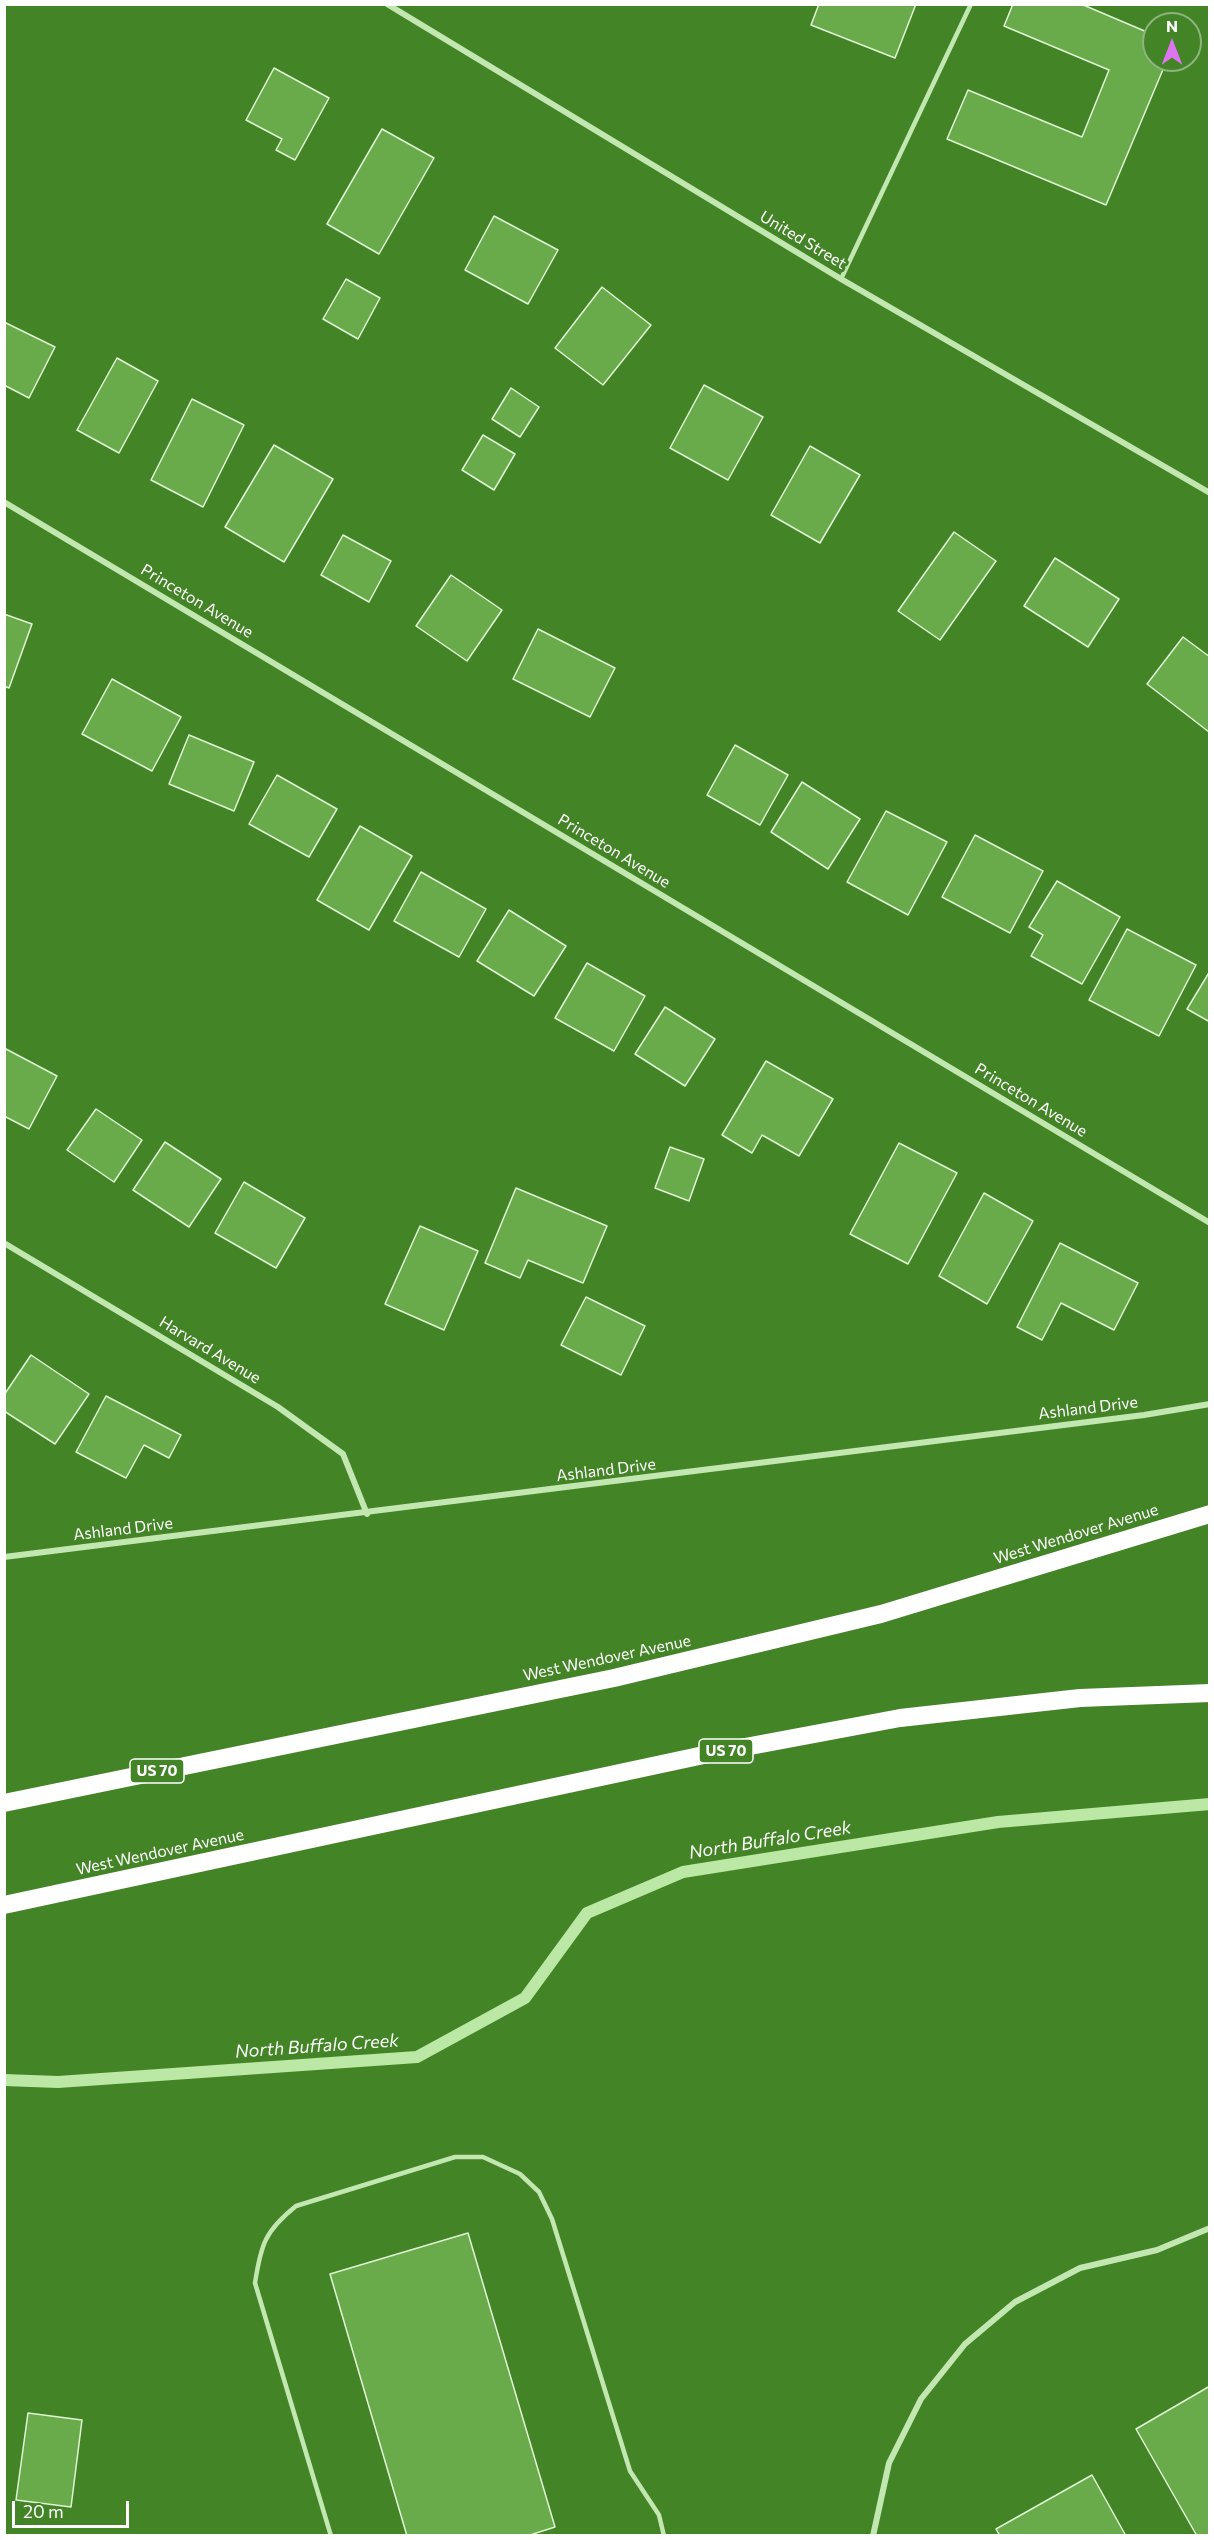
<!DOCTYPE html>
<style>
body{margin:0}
#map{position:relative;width:1214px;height:2540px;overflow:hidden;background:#438426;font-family:Commissioner,sans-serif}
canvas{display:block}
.frame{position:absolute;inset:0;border:6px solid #fff;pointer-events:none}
.north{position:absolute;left:1142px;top:12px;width:60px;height:60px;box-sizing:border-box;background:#438426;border:2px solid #8eb57d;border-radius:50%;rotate:0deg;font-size:16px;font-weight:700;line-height:24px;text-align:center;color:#fff}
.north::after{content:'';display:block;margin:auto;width:21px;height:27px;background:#dd75f0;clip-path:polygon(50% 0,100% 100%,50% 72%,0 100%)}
.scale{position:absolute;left:12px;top:2501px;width:117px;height:27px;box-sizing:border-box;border:3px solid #fff;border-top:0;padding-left:8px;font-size:18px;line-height:21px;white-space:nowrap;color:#fff;-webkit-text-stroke:4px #438426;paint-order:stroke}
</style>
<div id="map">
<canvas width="1214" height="2540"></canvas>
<div class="frame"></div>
<div class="north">N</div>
<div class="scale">20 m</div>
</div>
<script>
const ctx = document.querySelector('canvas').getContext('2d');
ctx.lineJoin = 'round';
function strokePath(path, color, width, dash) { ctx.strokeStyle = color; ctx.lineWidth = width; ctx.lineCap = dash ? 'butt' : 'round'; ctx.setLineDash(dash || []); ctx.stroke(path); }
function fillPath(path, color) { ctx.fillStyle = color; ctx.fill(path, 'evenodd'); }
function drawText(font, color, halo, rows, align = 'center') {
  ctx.font = font + ' Commissioner,sans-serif'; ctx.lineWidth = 6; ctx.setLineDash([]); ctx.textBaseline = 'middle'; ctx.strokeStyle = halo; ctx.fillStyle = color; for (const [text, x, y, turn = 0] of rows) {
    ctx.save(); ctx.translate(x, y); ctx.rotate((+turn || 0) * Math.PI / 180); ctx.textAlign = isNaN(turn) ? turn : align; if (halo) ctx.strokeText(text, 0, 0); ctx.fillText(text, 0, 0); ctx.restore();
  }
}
const stream = new Path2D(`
 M4,2080L58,2082L417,2057L525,1998L587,1913L683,1872L998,1822L1210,1804`);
const building = new Path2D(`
 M819,4H916L895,58L811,25Z
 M1013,4H1081L1154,35V60H1167L1106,205L947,139L968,90L1082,137L1109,70L1004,26Z
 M274,68L329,98L295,160L276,150L282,139L246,120Z
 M382,129L434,158L379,254L327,224Z
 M494,216L558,250L528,304L465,270Z
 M346,279L380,298L358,339L323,319Z
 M602,287L651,325L603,385L555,348Z
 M4,322L55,347L29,398L4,385Z
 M117,358L158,381L119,453L77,430Z
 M704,385L763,417L728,480L670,448Z
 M511,388L539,407L520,437L492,419Z
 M192,399L244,425L203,507L151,480Z
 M483,435L515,454L494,490L462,470Z
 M274,445L333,479L284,562L225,527Z
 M810,446L860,475L820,543L771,515Z
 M954,532L996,561L940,640L898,611Z
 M343,535L391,561L369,602L321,575Z
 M1055,558L1119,599L1088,647L1024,606Z
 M451,575L502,610L467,661L416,626Z
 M4,614L32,624L9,688L4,686Z
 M538,629L615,668L590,717L513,679Z
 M1183,637L1210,657L1209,732L1147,684Z
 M112,679L181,717L152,771L82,734Z
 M189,735L254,762L234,811L169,784Z
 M735,745L788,775L760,825L707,795Z
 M277,775L337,809L309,857L249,824Z
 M802,782L860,819L828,869L771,832Z
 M886,811L947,842L908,915L847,882Z
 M360,826L412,856L369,930L317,900Z
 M975,835L1043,871L1010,933L942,897Z
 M421,872L486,909L459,957L394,921Z
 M1057,881L1120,917L1082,984L1031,956L1043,935L1029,927Z
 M509,910L566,946L534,996L477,961Z
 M1127,929L1196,965L1159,1036L1089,1000Z
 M587,963L645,996L614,1051L555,1018Z
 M1210,971V1022L1187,1009Z
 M665,1007L715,1039L685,1086L635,1054Z
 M6,1049L57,1076L29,1129L4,1116V1053Z
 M766,1061L833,1099L799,1156L762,1135L752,1153L722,1135Z
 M96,1109L142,1140L114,1182L67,1150Z
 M165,1142L221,1179L189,1227L133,1190Z
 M899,1143L957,1173L908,1264L850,1234Z
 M670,1147L704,1159L689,1201L655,1188Z
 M244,1182L305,1218L276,1268L215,1233Z
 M516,1188L607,1226L583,1283L528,1260L520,1278L485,1263Z
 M984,1193L1033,1221L987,1304L939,1276Z
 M420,1226L478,1251L444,1330L385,1304Z
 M1060,1243L1138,1283L1114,1330L1061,1303L1042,1340L1017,1327Z
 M586,1297L645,1326L621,1375L561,1345Z
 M31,1355L89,1394L55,1444L4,1411V1395Z
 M106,1396L181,1435L169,1458L144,1445L126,1478L76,1452Z
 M468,2233L555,2527L527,2536H407L330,2274Z
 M1210,2386V2536H1197L1136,2429Z
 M28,2413L82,2420L71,2507L16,2500Z
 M1092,2475L1126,2536H1000L996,2529Z`);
const service = new Path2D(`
 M841,279L971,4
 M331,2536L255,2283C261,2244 265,2231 296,2206L455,2157H483L520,2174L539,2192L552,2219L630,2471L659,2515L664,2536`);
const minor = new Path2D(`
 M387,4L841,279L1210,493
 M4,502L1210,1223
 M4,1243L278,1407L343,1454L367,1514
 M4,1557L1144,1415L1210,1404
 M873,2536L889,2463L921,2399L965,2344L1015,2302L1080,2268L1157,2250L1210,2228`);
const motorway = new Path2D(`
 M4,1803L614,1678L881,1614L1210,1514
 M4,1905L713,1753L900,1718L1080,1698L1210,1693`);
const shields = [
 [726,1751,54],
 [157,1771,54]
];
const shieldNames = [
 ["US 70",726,1751],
 ["US 70",157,1771]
];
const streetNames = [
 ["United Street",803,240,31],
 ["Princeton Avenue",197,601,31],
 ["Princeton Avenue",614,851,31],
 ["Princeton Avenue",1031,1100,31],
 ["Harvard Avenue",210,1350,31],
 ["Ashland Drive",1088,1408,-7],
 ["Ashland Drive",606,1470,-7],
 ["Ashland Drive",123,1529,-7],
 ["West Wendover Avenue",1076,1534,-17],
 ["West Wendover Avenue",607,1658,-12],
 ["West Wendover Avenue",160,1852,-12]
];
const waterNames = [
 ["North Buffalo Creek",770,1840,-9],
 ["North Buffalo Creek",317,2046,-4]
];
strokePath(stream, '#bbe8a4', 12);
fillPath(building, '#69aa4b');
strokePath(building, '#dff6d4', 1.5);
strokePath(service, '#c2e7b0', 4.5);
strokePath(minor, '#c2e7b0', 6);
strokePath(motorway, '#fff', 18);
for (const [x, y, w] of shields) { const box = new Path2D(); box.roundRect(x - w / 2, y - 12, w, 24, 4.5); ctx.fillStyle = '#438426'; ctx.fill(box); strokePath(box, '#fff', 1.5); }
drawText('bold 15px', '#fff', null, shieldNames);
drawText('16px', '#fff', '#438426', streetNames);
drawText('italic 18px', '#fcfefc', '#438426', waterNames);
</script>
